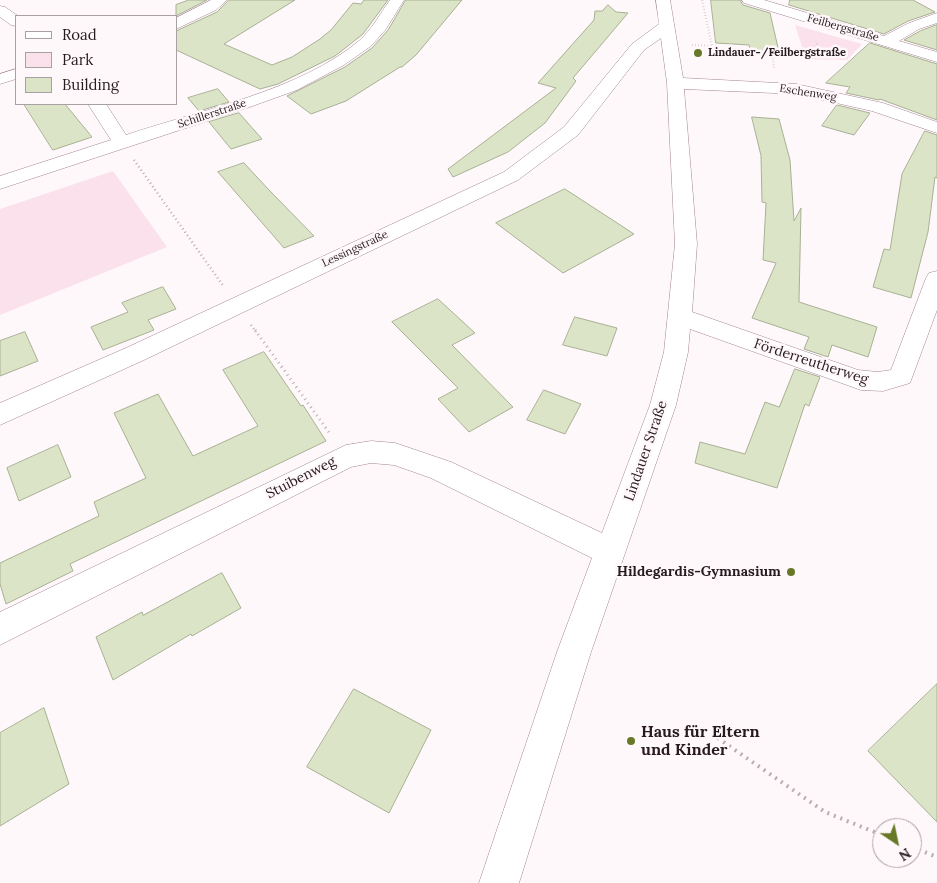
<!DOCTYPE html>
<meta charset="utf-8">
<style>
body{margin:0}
#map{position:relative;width:937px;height:883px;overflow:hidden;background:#fff8fb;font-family:Lora,serif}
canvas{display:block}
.legend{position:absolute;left:15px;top:15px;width:162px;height:90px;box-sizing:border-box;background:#fff8fb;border:1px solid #a9a0a3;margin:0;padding:6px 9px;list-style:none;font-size:15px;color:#271b20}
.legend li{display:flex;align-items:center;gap:10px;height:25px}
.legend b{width:25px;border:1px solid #a9a0a3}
.north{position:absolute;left:872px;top:818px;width:50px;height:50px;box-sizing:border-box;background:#fff8fb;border:1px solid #a9a0a3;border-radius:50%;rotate:146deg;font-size:14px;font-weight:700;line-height:20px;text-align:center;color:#271b20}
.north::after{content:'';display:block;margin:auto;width:18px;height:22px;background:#677928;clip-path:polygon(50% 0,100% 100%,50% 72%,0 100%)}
</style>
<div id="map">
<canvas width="937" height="883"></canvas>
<ul class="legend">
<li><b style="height:6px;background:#fff"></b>Road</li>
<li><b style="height:14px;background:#fbe1ec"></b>Park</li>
<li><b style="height:14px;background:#dbe4c6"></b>Building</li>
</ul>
<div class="north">N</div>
</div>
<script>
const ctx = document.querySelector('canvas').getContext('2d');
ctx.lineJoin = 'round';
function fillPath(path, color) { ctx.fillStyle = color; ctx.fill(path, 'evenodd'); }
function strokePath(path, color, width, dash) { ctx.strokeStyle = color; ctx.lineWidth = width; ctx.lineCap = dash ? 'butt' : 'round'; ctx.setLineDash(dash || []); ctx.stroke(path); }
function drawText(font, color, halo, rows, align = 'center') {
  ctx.font = font + ' Lora,serif'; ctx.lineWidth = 5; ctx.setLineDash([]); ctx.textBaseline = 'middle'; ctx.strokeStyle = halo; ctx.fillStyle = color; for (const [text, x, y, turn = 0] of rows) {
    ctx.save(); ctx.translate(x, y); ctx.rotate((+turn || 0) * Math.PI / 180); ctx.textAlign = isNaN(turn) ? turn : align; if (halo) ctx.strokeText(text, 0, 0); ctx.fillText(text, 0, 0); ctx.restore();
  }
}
const green = new Path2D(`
 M795,25L862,44L847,60L806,59Z
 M113,171L167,247L0,315V209Z`);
const building = new Path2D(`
 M189,0H207L176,16V5Z
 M229,0H295L224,44L272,65L292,57L320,39L331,30L353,3L361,4L364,0H388L363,34L335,56L278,84L260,89L176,50V31L217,12Z
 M406,0H462L416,55L402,67H400L346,101L311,114L287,96L345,67L372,48L388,30Z
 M711,0H740L743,5L770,13L779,52L750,50L749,45L716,43Z
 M790,0H913L935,12L908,21L884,34L789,5Z
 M608,5L616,12L628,13L573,78L576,81L545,123L508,152L453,177L448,169L556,88L538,83L594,20L595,11H602Z
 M937,25V50L904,40L920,31Z
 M870,43L937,64V120L880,99L879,100L846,93L850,87L826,83Z
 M218,89L229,102L199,111L188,98Z
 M24,104H65L92,137L53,150Z
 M837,105L870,113L854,135L822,126Z
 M239,113L262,139L231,149L209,122Z
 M752,117L779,119L790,160L794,221L801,208L799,302L877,327L868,357L832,345L828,357L804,349L809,337L752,318L776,263L763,260L766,203L762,202L761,156Z
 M925,131L937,135V178L935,177L928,232L911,298L873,287L884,249L890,250L902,174Z
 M244,163L269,190L314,236L284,248L218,172Z
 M565,189L634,234L563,273L496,223Z
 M163,287L176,309L148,320L154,330L103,350L91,327L128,312L122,303Z
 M438,299L475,333L452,345L513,407L469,432L438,399L458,388L392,322Z
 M575,317L617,328L607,356L563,345Z
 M25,332L38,361L0,376V341Z
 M264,352L301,406L303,405L326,441L70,564L73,571L6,604L0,584V563L99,516L94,502L146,478L114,413L158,394L193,456L258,426L223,370Z
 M795,369L820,377L809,406L805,404L777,488L695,463L700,442L745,454L765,402L779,407Z
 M544,390L581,404L565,434L527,420Z
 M58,445L71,477L19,501L7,468Z
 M222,573L241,608L192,636L191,634L113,680L96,637L142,612L143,615Z
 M937,684V822L868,751Z
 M354,689L431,730L389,813L307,767Z
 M44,708L69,784L0,826V733Z`);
const pathFar3 = new Path2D(`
 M692,45L712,46L702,0
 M774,68L772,52L788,49L820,51L816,41`);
const pathFar2 = new Path2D(`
 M134,160L224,287
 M251,325L256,332`);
const pathFar1 = new Path2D(`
 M255,330L331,435`);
const path = new Path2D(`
 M706,730L825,812L882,835
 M912,847L937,857`);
const minor = new Path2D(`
 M211,0H227L216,10L176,29V18Z
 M390,0H404L386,29L371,46L344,65L297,90L247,108L0,189V176L111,140L88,104H106L126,135C200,110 300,91 360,40C372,29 380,14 390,0Z
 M656,0H670L683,78L796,84L883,103L937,122V133L872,111L796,94L684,89L697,244L692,312L858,370L878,372L891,370L926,278L929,273L937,271V310L910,383L883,391L861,390L690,329L688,352L676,405L591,652L519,883H479L557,652L592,558L431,478L394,465L371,463L351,467L0,645V612L346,445L371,441L395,443L451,462L602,533L650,405L664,352L675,244L667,83L661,38L644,50L578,135L518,180L144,360L0,425V403L126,348L504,172L564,127L632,44L659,24Z
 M742,0H764L884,36L909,23L937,13V23L919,29L899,41L937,52V62L744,3Z
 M0,6L5,7L18,16H16V26L11,25L0,17Z
 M16,69V79L0,84V74Z`);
const markers = [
 [698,53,5,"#677928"],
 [791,572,5,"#677928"],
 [631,741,5,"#677928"]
];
const farStreetnames = [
 ["Feilbergstraße",843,28,16],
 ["Eschenweg",808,93,9],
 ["Schillerstraße",212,114,-18],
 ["Lessingstraße",355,249,-25]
];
const farPoinames = [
 ["Lindauer-/Feilbergstraße",708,53]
];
const streetNames = [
 ["Förderreutherweg",811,362,18],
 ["Lindauer Straße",646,451,-71],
 ["Stuibenweg",301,478,-27]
];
const poiNames = [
 ["Hildegardis-Gymnasium",781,572]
];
const nearPoinames = [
 ["Haus für Eltern",641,732],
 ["und Kinder",641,750]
];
fillPath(green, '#fbe1ec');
fillPath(building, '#dbe4c6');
strokePath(building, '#a8b094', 1);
strokePath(minor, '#a38491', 1);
strokePath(pathFar3, '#b7aeb2', 2, [0.5, 2.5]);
strokePath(pathFar2, '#b7aeb2', 2.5, [1, 3]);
strokePath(pathFar1, '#b7aeb2', 3, [1, 4]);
strokePath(path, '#b7aeb2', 4, [2, 5]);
fillPath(minor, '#fff');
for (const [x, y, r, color] of markers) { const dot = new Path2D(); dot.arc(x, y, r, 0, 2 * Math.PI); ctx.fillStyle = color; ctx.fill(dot); strokePath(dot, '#fff8fb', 2); }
drawText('11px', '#271b20', '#fff8fb', farStreetnames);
drawText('bold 11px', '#271b20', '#fff8fb', farPoinames, 'left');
drawText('14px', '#271b20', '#fff8fb', streetNames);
drawText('bold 14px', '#271b20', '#fff8fb', poiNames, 'right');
drawText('bold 16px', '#271b20', '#fff8fb', nearPoinames, 'left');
</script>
